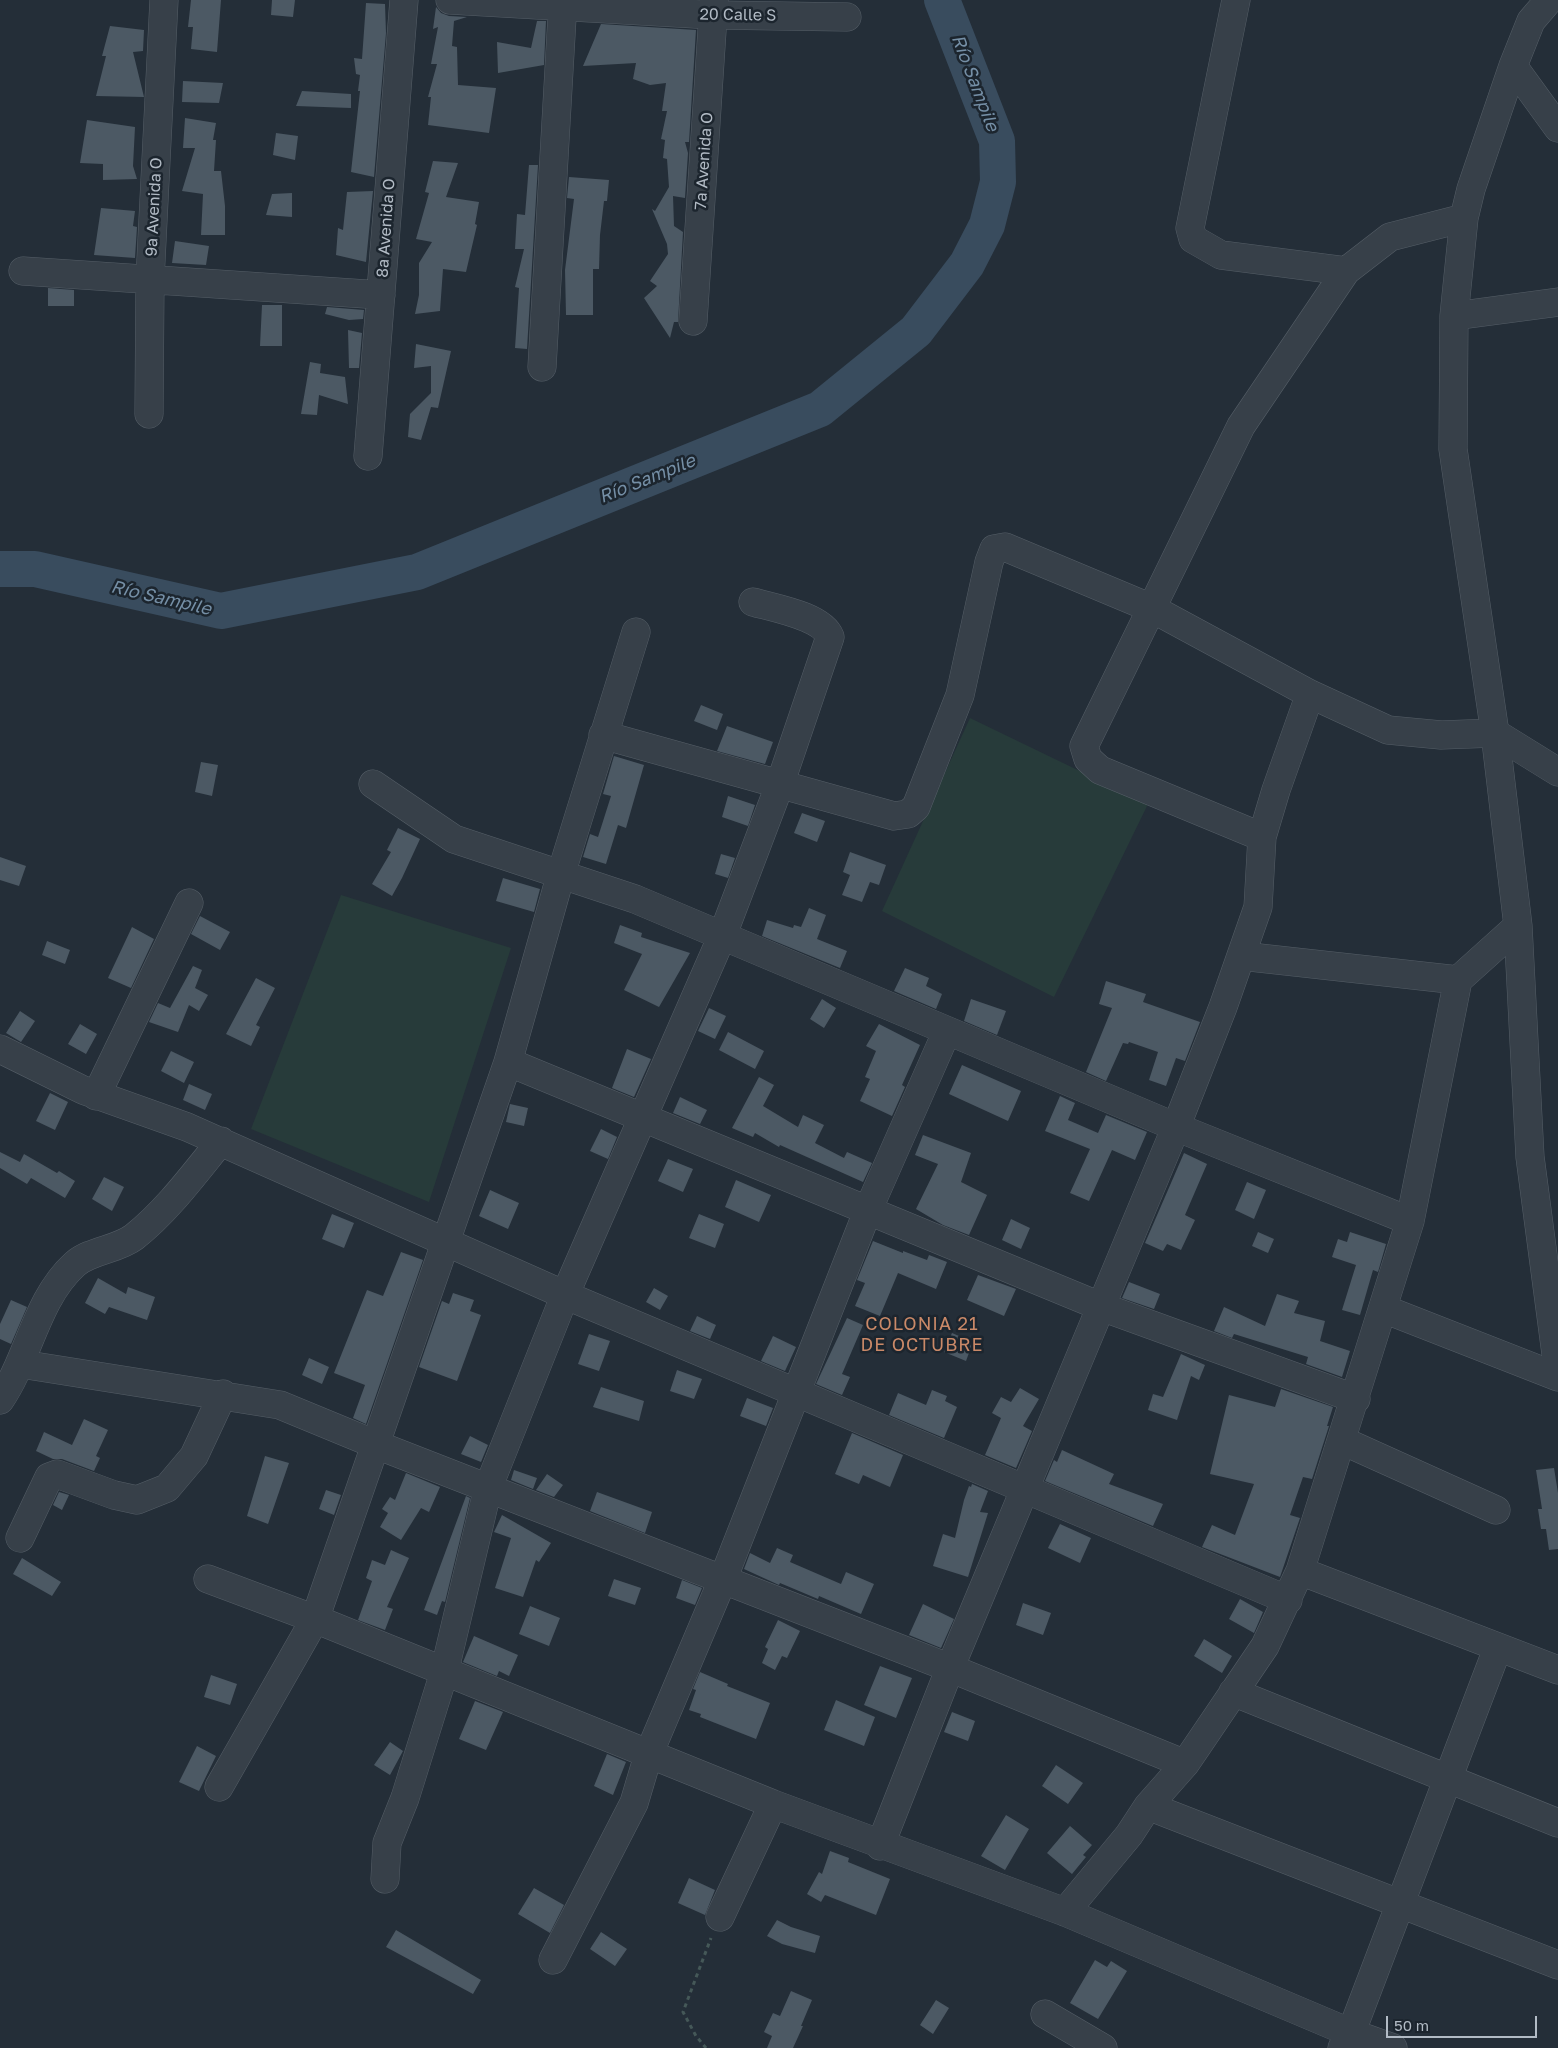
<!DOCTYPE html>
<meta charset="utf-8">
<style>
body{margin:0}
#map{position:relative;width:1558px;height:2048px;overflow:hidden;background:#242e38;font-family:"Golos Text",sans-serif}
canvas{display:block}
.scale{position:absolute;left:1386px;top:2016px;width:151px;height:22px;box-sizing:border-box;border:2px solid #b2bbc5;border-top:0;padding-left:6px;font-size:15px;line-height:18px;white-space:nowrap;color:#b2bbc5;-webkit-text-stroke:4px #1c252e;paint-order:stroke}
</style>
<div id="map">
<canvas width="1558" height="2048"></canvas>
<div class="scale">50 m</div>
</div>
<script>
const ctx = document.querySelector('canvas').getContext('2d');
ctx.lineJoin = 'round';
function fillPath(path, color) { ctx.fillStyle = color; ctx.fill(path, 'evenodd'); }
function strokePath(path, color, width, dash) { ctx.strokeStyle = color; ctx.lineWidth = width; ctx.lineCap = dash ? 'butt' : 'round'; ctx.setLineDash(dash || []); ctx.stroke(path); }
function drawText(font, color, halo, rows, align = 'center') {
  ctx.font = font + ' "Golos Text",sans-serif'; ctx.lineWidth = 5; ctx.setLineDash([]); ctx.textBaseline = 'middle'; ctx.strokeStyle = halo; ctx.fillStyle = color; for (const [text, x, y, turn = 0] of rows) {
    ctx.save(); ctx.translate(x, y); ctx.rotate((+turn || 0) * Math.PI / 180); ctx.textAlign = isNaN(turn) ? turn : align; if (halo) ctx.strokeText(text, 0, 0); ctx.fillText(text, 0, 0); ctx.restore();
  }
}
const green = new Path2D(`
 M970,718L1148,804L1054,997L882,911Z
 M341,895L511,948L429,1202L251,1129Z`);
const river = new Path2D(`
 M0,569H35L221,611L417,572L820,409L916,331L967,264L987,225L998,182L997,141L942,0`);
const building = new Path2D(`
 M191,0H221L217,52L191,49L193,27H188Z
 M272,0H295L293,17L271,15Z
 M366,3L385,4L386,33L374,177L351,172L360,91H358L360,75L356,74L354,58L362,59Z
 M436,7L441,13L449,16L467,17L454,21L452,46L457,47L458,85L496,88L489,133L428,125L431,97H428L437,64H431L438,27L433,29Z
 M537,21H546L544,65L498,73L497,42L531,48Z
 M601,24L696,30L689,142H685L688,153L685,198L673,196L674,226L683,232L678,322H674L670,338L644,298L657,286L650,281L668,254L667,244L652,209L655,211L669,187L667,159L663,158L665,140L661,139L667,111H662L666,83L650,85L633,79L636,63L583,66Z
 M110,26L144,30L143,51L133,52L144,97L96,96L106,56H102Z
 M183,81L223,83L219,103L182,102Z
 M302,91L351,94V108L296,106Z
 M185,118L216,123L213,140H216L214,171H221L225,206V235H201L203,194L182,191L195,148H183Z
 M87,120L135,127L133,166L137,179L103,180V164L80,163Z
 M276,133L298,136L295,160L273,155Z
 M433,161L458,163L446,197L479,202L475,224L477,225L466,272L443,269L440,311L415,314L419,295V263L432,242L416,239L429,193L425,192Z
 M529,165H538L527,349L515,348L519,288L515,287L524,249H515L517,214L525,215Z
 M569,177L609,180L607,201H604L600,235L599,269H593V315H566L565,270L574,199L567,198Z
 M373,191L366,262L336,255L338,228L343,230L347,192Z
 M292,193V217L266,215L272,194Z
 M101,208L135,211L133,226L137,227L135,258L94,255Z
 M175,241L209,246L206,265L172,263Z
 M48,288L74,290V306H48Z
 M262,305H282V346H260Z
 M327,307L364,310L363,319L349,320L325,314Z
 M348,330L362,333L359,368H349Z
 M416,344L451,351L438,408L431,407L421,440L408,437L410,414L431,393V366L414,368Z
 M310,362L321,364L320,373L345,377L348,404L319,395L317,415L301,414Z
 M701,705L723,714L717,730L694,721Z
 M727,726L773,742L765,764L717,751Z
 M614,756L644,765L626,828L618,825L606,864L583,857L590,834L598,837L611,796L603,794Z
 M201,762L218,765L212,796L195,792Z
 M728,796L755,805L748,826L722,817Z
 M802,813L825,821L817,842L794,833Z
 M398,828L420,839L402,878L392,896L372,884L391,852L387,850Z
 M850,852L886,865L879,885L870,882L862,902L842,895L850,875L843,872Z
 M721,854L735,858L728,878L715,874Z
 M0,857L26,866L19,886L0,880Z
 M503,878L540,889L534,912L496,901Z
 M809,908L826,915L817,939L847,951L840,968L762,936L767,920L793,928L794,925L801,927Z
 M200,916L230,932L220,950L191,934Z
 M620,925L642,933L641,937L690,953L659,1007L624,990L642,954L614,943Z
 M132,927L154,939L131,988L108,978Z
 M47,941L70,950L65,964L42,955Z
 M193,966L202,970L195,988L208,995L199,1011L189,1005L178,1032L149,1022L158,1003L170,1008Z
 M905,968L929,978L926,986L942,994L936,1009L894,991Z
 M256,978L275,988L256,1025L260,1027L251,1046L226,1034Z
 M1106,981L1146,994L1143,1002L1200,1022L1185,1061L1176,1058L1166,1086L1149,1080L1158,1052L1129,1042L1128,1044L1123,1043L1106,1081L1086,1072L1112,1008L1099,1004Z
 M822,999L836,1008L824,1028L810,1019Z
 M971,999L1006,1011L997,1035L964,1021Z
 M709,1008L726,1016L715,1039L698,1031Z
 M20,1011L35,1021L21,1042L6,1033Z
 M80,1024L97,1034L86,1054L68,1044Z
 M879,1024L920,1045L902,1085L905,1087L892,1116L860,1101L870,1079L865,1077L876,1051L866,1046Z
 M728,1032L764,1051L755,1069L719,1050Z
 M627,1049L651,1059L634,1097L612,1088Z
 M171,1051L194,1062L184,1083L161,1071Z
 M962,1065L1021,1091L1008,1121L949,1094Z
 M759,1077L774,1085L763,1106L798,1127L803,1115L824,1125L815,1143L844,1158L847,1152L872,1163L863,1182L780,1145L779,1147L755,1133L753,1137L732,1128Z
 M189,1084L212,1094L205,1110L183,1100Z
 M50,1093L68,1102L55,1130L36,1121Z
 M1060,1096L1075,1103L1068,1120L1098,1133L1106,1115L1147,1132L1135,1160L1112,1150L1089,1201L1070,1193L1090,1149L1045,1131Z
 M680,1097L707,1110L700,1124L673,1113Z
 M510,1104L528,1108L524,1126L506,1122Z
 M601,1129L617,1137L608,1159L590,1151Z
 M923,1135L971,1153L961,1182L987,1195L969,1235L943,1225L916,1209L938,1164L915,1155Z
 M0,1152L20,1162L24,1154L57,1173L59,1171L75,1181L65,1198L31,1178L27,1184L0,1168Z
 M1184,1153L1207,1164L1185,1215L1195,1220L1181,1250L1167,1244L1163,1251L1145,1243Z
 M668,1159L693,1169L683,1192L658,1181Z
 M104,1177L124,1187L112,1211L92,1199Z
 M736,1180L771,1195L759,1222L725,1207Z
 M1247,1182L1266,1190L1254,1219L1235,1210Z
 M490,1190L519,1203L508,1229L479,1216Z
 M332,1214L354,1223L344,1248L322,1239Z
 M699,1214L724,1224L715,1248L689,1238Z
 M1011,1219L1030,1228L1021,1249L1002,1240Z
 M1258,1232L1274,1239L1268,1253L1252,1246Z
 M1350,1232L1386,1244L1378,1272L1373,1270L1360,1315L1342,1310L1356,1265L1332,1257L1338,1239L1347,1242Z
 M873,1241L903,1253V1251L927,1260L929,1255L947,1262L936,1289L898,1273L880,1316L855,1306L865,1283L857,1280Z
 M401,1252L423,1260L366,1424L353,1418L365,1385L334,1373L367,1290L383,1296Z
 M978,1275L1016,1289L1004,1316L967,1300Z
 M98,1278L126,1294L128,1287L155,1297L147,1320L109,1307L105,1314L85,1303Z
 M1129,1282L1160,1294L1154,1309L1122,1298Z
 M654,1288L668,1296L660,1310L646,1302Z
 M453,1293L474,1300L470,1311L481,1315L457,1381L419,1367L442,1301L449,1304Z
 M1277,1294L1299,1301L1294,1313L1325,1321L1320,1341L1350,1351L1342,1377L1306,1364L1308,1357L1234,1334L1232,1338L1214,1331L1224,1307L1265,1326Z
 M11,1300L27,1307L11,1344L0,1339V1324Z
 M697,1316L716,1325L710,1339L690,1331Z
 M847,1318L863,1325L842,1374L850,1377L842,1395L816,1384Z
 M952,1333L973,1342L966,1361L944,1352Z
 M589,1334L610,1341L599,1371L578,1364Z
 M773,1336L796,1347L785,1371L761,1361Z
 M1181,1354L1205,1365L1199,1380L1191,1376L1177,1420L1148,1410L1153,1394L1163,1397Z
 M309,1358L329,1367L322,1384L302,1375Z
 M677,1370L702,1379L694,1399L670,1391Z
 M601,1387L644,1401L639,1421L593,1407Z
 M1020,1388L1039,1399L1023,1426L1032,1431L1016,1468L985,1455L1001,1418L992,1413L1001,1397L1011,1402Z
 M1281,1389L1333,1407L1327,1426H1329L1312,1479L1303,1477L1290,1515L1300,1518L1280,1577L1202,1547L1212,1525L1235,1535L1254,1484L1210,1474L1229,1395L1275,1407Z
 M932,1390L947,1396L945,1401L957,1407L944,1438L889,1415L898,1393L926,1405Z
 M747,1398L773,1408L766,1426L740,1416Z
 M84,1419L108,1430L96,1456L100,1458L94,1471L62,1459H53L36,1451L44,1432L72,1445Z
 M852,1433L903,1455L890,1487L863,1475L859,1484L835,1474Z
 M470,1436L488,1445L481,1462L461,1454Z
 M1062,1450L1114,1474L1109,1484L1163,1504L1153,1526L1045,1481L1054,1460L1057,1462Z
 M265,1456L289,1463L268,1524L247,1516Z
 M1554,1468L1558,1493V1549L1549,1550L1546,1529H1541L1538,1509H1542L1536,1470Z
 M514,1470L537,1478L533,1489L511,1480Z
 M406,1473L440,1487L429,1512L421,1508L401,1540L380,1527L388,1513L382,1509L390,1497L395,1500Z
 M547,1474L563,1485L554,1497L536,1490Z
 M972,1484L988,1491L980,1512L988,1513L968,1577L933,1566L943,1534L955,1538L964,1500L969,1486L971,1487Z
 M326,1490L341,1495L334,1515L319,1509Z
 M59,1492L69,1495L62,1510L53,1505Z
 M597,1492L652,1512L645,1533L590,1511Z
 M466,1496L470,1498L445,1602L442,1601L437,1615L424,1610Z
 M502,1515L551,1543L539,1562L536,1560L523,1597L495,1588L511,1538L494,1532Z
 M1060,1524L1091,1538L1080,1563L1048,1548Z
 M777,1548L793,1555L790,1562L841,1584L846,1572L874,1584L861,1614L819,1596L818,1599L780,1583L779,1585L744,1569L750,1553L770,1563Z
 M391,1550L409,1558L387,1607L393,1609L385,1630L358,1620L372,1581L366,1578L372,1560L385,1565Z
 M22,1558L61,1582L52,1596L13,1574Z
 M614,1579L641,1588L635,1605L608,1596Z
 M682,1580L702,1588L695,1605L676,1598Z
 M1240,1599L1263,1612L1254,1633L1229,1619Z
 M1023,1603L1051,1613L1043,1635L1016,1625Z
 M923,1604L954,1619L941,1648L909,1635Z
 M530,1606L560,1618L549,1646L519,1634Z
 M778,1620L800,1631L787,1658L782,1656L775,1670L762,1663L768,1649L765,1647Z
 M474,1636L518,1655L509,1676L499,1671L497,1676L463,1662Z
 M1204,1639L1232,1656L1222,1673L1194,1656Z
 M880,1666L912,1678L896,1718L864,1705Z
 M700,1672L728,1684L727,1686L770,1703L756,1739L700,1717L701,1714L689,1710L696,1690L693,1689Z
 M211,1675L237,1684L230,1705L204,1697Z
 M836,1700L875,1717L864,1746L824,1730Z
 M475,1701L503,1712L486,1750L459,1739Z
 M952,1712L975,1721L968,1741L944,1732Z
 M390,1742L403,1751L390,1775L374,1765Z
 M197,1746L216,1756L199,1791L179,1782Z
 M607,1754L626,1762L613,1795L594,1786Z
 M1056,1765L1083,1783L1068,1804L1042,1786Z
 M1006,1815L1029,1829L1005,1870L981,1856Z
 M1070,1826L1092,1845L1083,1855L1086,1857L1072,1874L1047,1853Z
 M830,1851L849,1858L848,1862L890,1879L876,1915L825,1895L821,1902L807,1894L819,1872L822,1874Z
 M689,1878L715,1890L705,1915L678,1903Z
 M534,1888L564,1905L550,1933L518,1914Z
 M777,1920L791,1927L820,1936L815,1953L782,1944L767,1936Z
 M396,1930L481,1980L473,1994L386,1947Z
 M601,1932L627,1949L615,1966L590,1949Z
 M1095,1960L1107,1967L1111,1961L1127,1971L1098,2019L1070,2003Z
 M791,1991L812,2000L801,2026H803L793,2048H767L772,2036L764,2032L773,2013L780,2016Z
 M936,2000L949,2008L933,2034L920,2025Z`);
const path = new Path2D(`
 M706,2048L696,2036L683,2012L711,1938`);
const minor = new Path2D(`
 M450,0L713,15L847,17
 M1236,0L1190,228L1193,239L1221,255L1346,271
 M1549,0L1531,21L1513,66L1471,189L1464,218L1454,316L1453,449L1495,733L1518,926L1530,1157L1558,1369
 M1513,66L1558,128
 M23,271L381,295
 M1454,316L1558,302
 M693,321L714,0
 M542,367L563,0
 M149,414L150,280L164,0
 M368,456L404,0
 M603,735L894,816L908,814L916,807L960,695L989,562L994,549L1005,547L1151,608L1310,694L1388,730L1441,735L1495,733L1558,772
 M373,784L454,839L635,899L1176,1127L1410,1221
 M1262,837L1100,770L1088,759L1084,746L1241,426L1346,271L1390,237L1464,218
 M1241,956L1458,980L1518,926
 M0,1049L83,1090L187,1127L565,1295L1288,1600
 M508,1062L1102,1307L1356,1399
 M96,1096L189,903
 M1384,1309L1558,1377
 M21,1364L280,1405L377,1445L950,1668L1185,1764
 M0,1400C29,1358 36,1299 75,1264C91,1250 117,1250 134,1237C167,1211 194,1174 221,1141
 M1343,1441L1496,1510
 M20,1538L49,1477L57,1474L114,1495L137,1500L167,1488L194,1456L223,1394
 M1300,1571L1558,1670
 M208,1579L315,1619L773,1804L1065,1912L1351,2033L1393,2048
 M1233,1692L1558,1823
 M219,1787L315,1619L508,1062L561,874L636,632
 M1148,1806L1558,1965
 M880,1846L950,1668L1176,1127L1223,1007L1258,907L1262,837L1276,790L1310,694
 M385,1879L387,1843L405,1798L444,1673L488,1488L565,1295L723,934L780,784L830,637C822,616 774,608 753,602
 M1065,1912L1129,1835L1148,1806L1185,1764L1200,1742L1265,1646L1300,1571L1410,1221L1458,980
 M720,1917L773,1804
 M553,1960L634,1803L648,1756L723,1579L868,1210L947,1031
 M1045,2014L1103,2048
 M1342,2048L1351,2033L1498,1647`);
const streetNames = [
 ["20 Calle S",738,15,1],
 ["7a Avenida O",704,161,-86],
 ["9a Avenida O",154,207,-87],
 ["8a Avenida O",386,228,-86]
];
const waterNames = [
 ["Río Sampile",975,83,69],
 ["Río Sampile",647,479,-22],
 ["Río Sampile",161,598,13]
];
const neighbourhoodNames = [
 ["COLONIA 21",922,1324],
 ["DE OCTUBRE",922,1345]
];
fillPath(green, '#273b3a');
strokePath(river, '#394c5e', 36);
fillPath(building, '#4c5964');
strokePath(minor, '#555e67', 29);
strokePath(path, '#455858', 3, [4, 4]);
strokePath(minor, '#374049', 28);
drawText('16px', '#b2bbc5', '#1c252e', streetNames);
drawText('italic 18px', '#758fa6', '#1c252e', waterNames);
ctx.letterSpacing = '1px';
drawText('18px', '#ca8968', '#1c252e', neighbourhoodNames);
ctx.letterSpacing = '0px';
</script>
